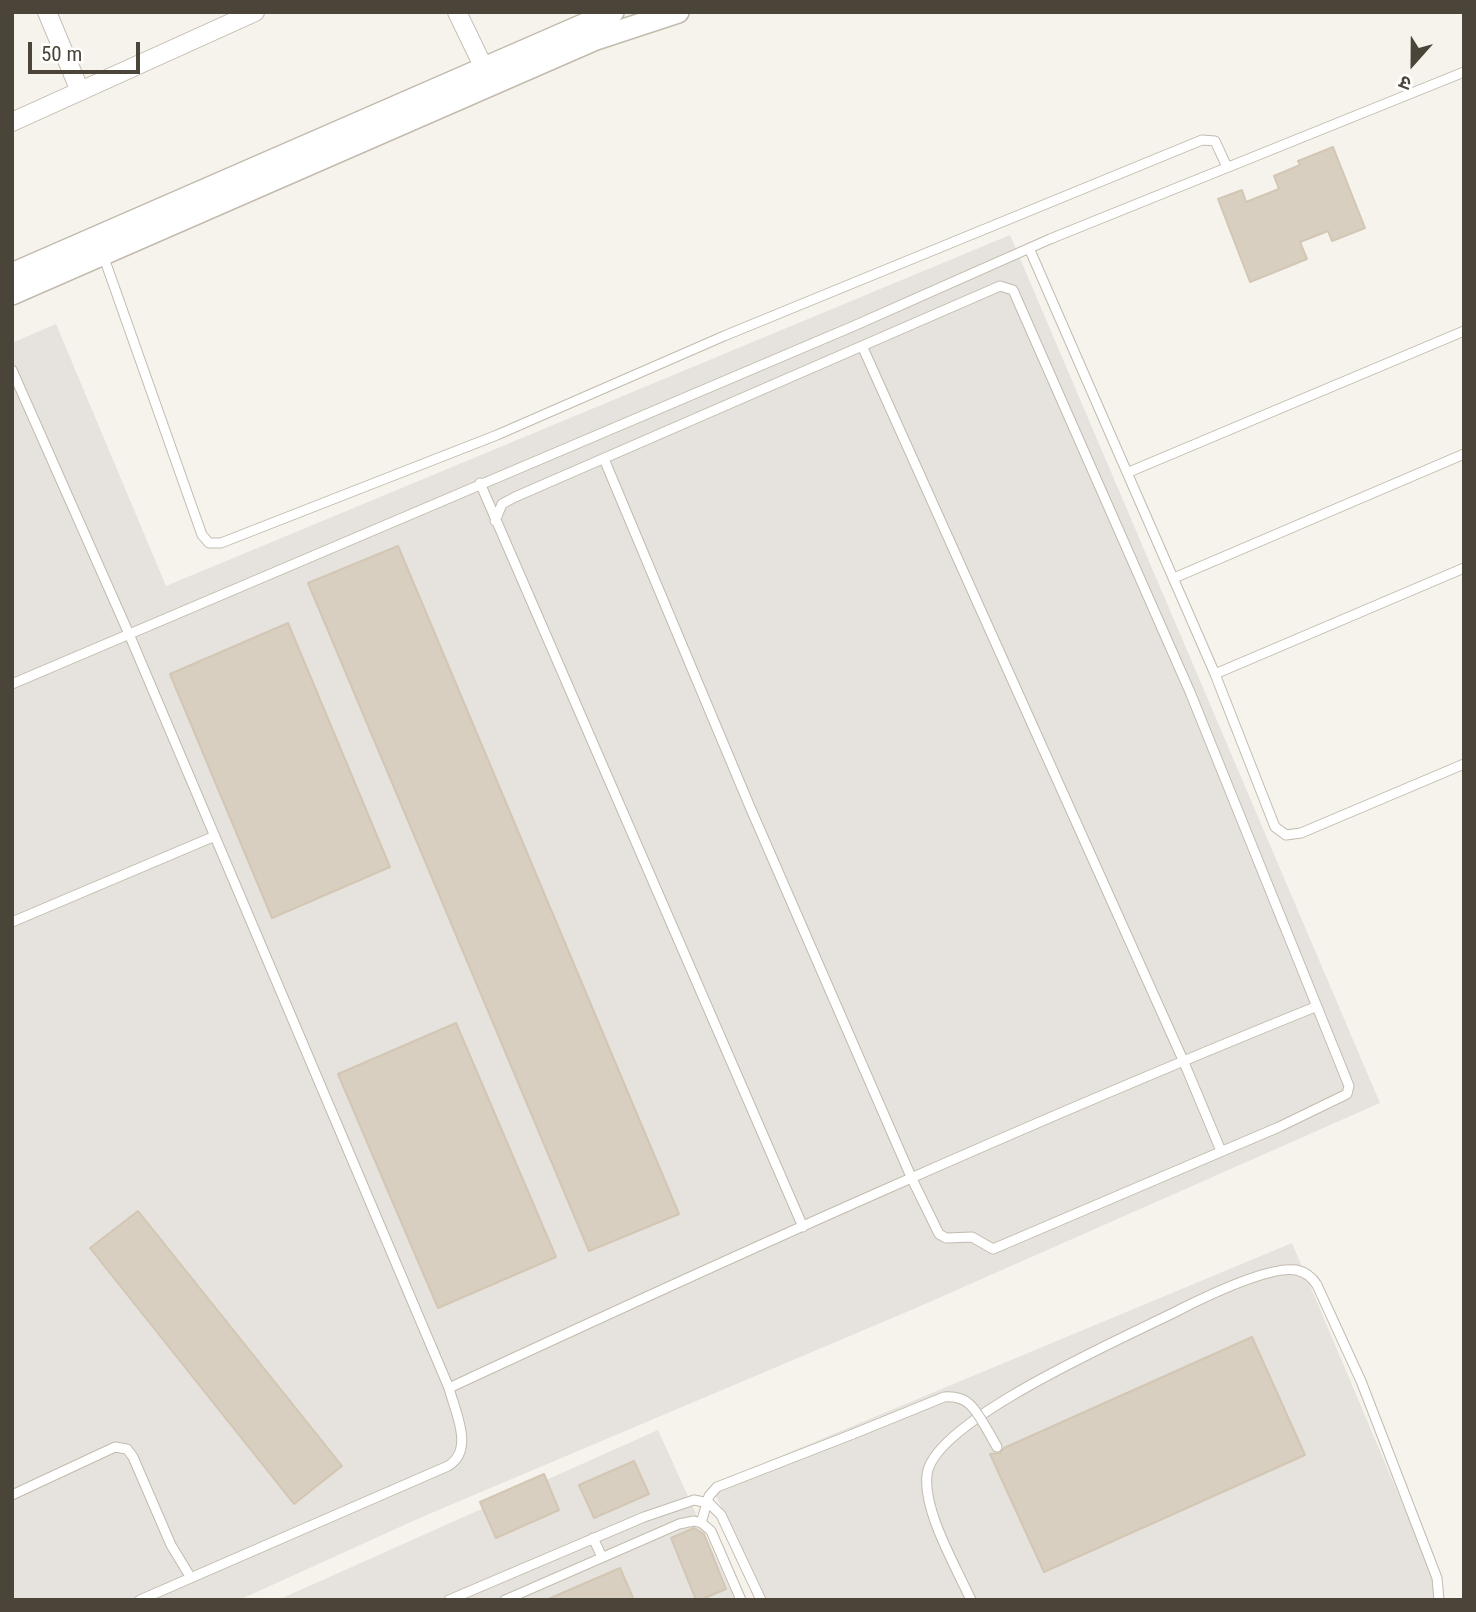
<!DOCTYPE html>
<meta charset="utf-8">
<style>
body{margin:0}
#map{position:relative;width:1476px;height:1612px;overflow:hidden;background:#f6f3ec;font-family:"Roboto Condensed","Noto Sans Devanagari",sans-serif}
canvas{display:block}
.frame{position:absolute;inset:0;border:14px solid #4b4439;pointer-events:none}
.north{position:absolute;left:1378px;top:28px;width:70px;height:70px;-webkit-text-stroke:5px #fff;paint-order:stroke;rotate:201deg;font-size:19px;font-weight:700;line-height:28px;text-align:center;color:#4b4439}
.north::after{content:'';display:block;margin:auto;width:24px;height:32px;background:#4b4439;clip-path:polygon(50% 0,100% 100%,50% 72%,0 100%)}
.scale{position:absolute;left:28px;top:42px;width:112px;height:32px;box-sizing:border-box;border:4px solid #4b4439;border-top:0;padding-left:9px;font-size:21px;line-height:24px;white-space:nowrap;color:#4b4439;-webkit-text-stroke:5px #fff;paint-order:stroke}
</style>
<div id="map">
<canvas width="1476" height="1612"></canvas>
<div class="frame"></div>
<div class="north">उ</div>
<div class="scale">50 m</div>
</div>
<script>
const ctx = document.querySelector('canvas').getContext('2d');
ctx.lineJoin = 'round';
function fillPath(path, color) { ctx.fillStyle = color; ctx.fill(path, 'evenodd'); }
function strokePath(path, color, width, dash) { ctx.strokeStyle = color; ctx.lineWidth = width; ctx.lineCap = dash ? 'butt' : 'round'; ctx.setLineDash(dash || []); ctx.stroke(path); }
const industrial = new Path2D(`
 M1010,235L1380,1103L916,1308L422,1517L239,1600H12V343L56,324L166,586Z
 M1292,1243L1443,1600H764L711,1485Z
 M658,1430L735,1600H278Z`);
const building = new Path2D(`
 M1333,147L1365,228L1332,241L1328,231L1300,242L1307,259L1250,282L1218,199L1242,190L1246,202L1279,189L1274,176L1300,165L1298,161Z
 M398,546L679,1214L589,1251L308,583Z
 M288,623L390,867L272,918L170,674Z
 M456,1023L556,1257L438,1308L338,1074Z
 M138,1211L342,1466L294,1504L90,1248Z
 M1252,1337L1305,1455L1044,1572L990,1454L1000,1453L1004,1448Z
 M634,1461L649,1494L594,1518L579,1485Z
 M544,1474L559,1510L496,1538L480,1502Z
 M694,1528L704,1534L726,1589L700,1600H696L671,1538Z
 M620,1568L634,1600H546Z`);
const service = new Path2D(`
 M1029,248L1215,674L1275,827L1286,835L1301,833L1464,764
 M103,255L202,535L209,543H221L497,435L724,336L1202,140L1215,141L1227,167
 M863,348L1183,1060L1221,1151
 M12,370L129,634L449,1388C455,1412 475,1450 448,1466L140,1600
 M1129,472L1464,331
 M480,483L803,1227
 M495,521L502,504L515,497L1000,286L1013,290L1190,692L1349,1086L1347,1094L1279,1127L993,1249L972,1237L946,1238L939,1234L912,1179L750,807L604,459
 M1174,578L1464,454
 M1215,674L1464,568
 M12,684L856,325L1050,239L1464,72
 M12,922L215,836
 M449,1388C735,1255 1023,1125 1315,1007
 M988,1431L997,1447
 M12,1495L115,1447L127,1449L133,1457L171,1545L191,1578
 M701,1523L709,1496L717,1487L853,1434
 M593,1538L602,1557
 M449,1600L644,1517L694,1500L709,1503L721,1515L761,1600
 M505,1600L679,1524L694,1521L702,1523L711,1531L741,1600
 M971,1600C956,1567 923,1511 927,1475C932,1420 1131,1335 1181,1309C1207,1296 1268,1266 1296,1270C1306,1272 1312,1277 1317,1285L1361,1381L1437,1578L1439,1600`);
const minor = new Path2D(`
 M47,12L80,91
 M457,12L484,68
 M12,122L255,12`);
const tertiary = new Path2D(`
 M12,274L613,12
 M12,294L596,39L678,12`);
const serviceBridge = new Path2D(`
 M853,1434L944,1397C970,1395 976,1411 988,1431`);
fillPath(industrial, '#e6e2dd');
fillPath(building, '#d8cfc1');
strokePath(building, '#d3c7b4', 2);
strokePath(service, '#c2bbae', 11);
strokePath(minor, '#c2bbae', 20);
strokePath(tertiary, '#c2bbae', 24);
strokePath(service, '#fff', 9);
strokePath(minor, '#fff', 18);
strokePath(tertiary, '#fff', 21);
strokePath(serviceBridge, '#c2bbae', 11, []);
strokePath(serviceBridge, '#fff', 9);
</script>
